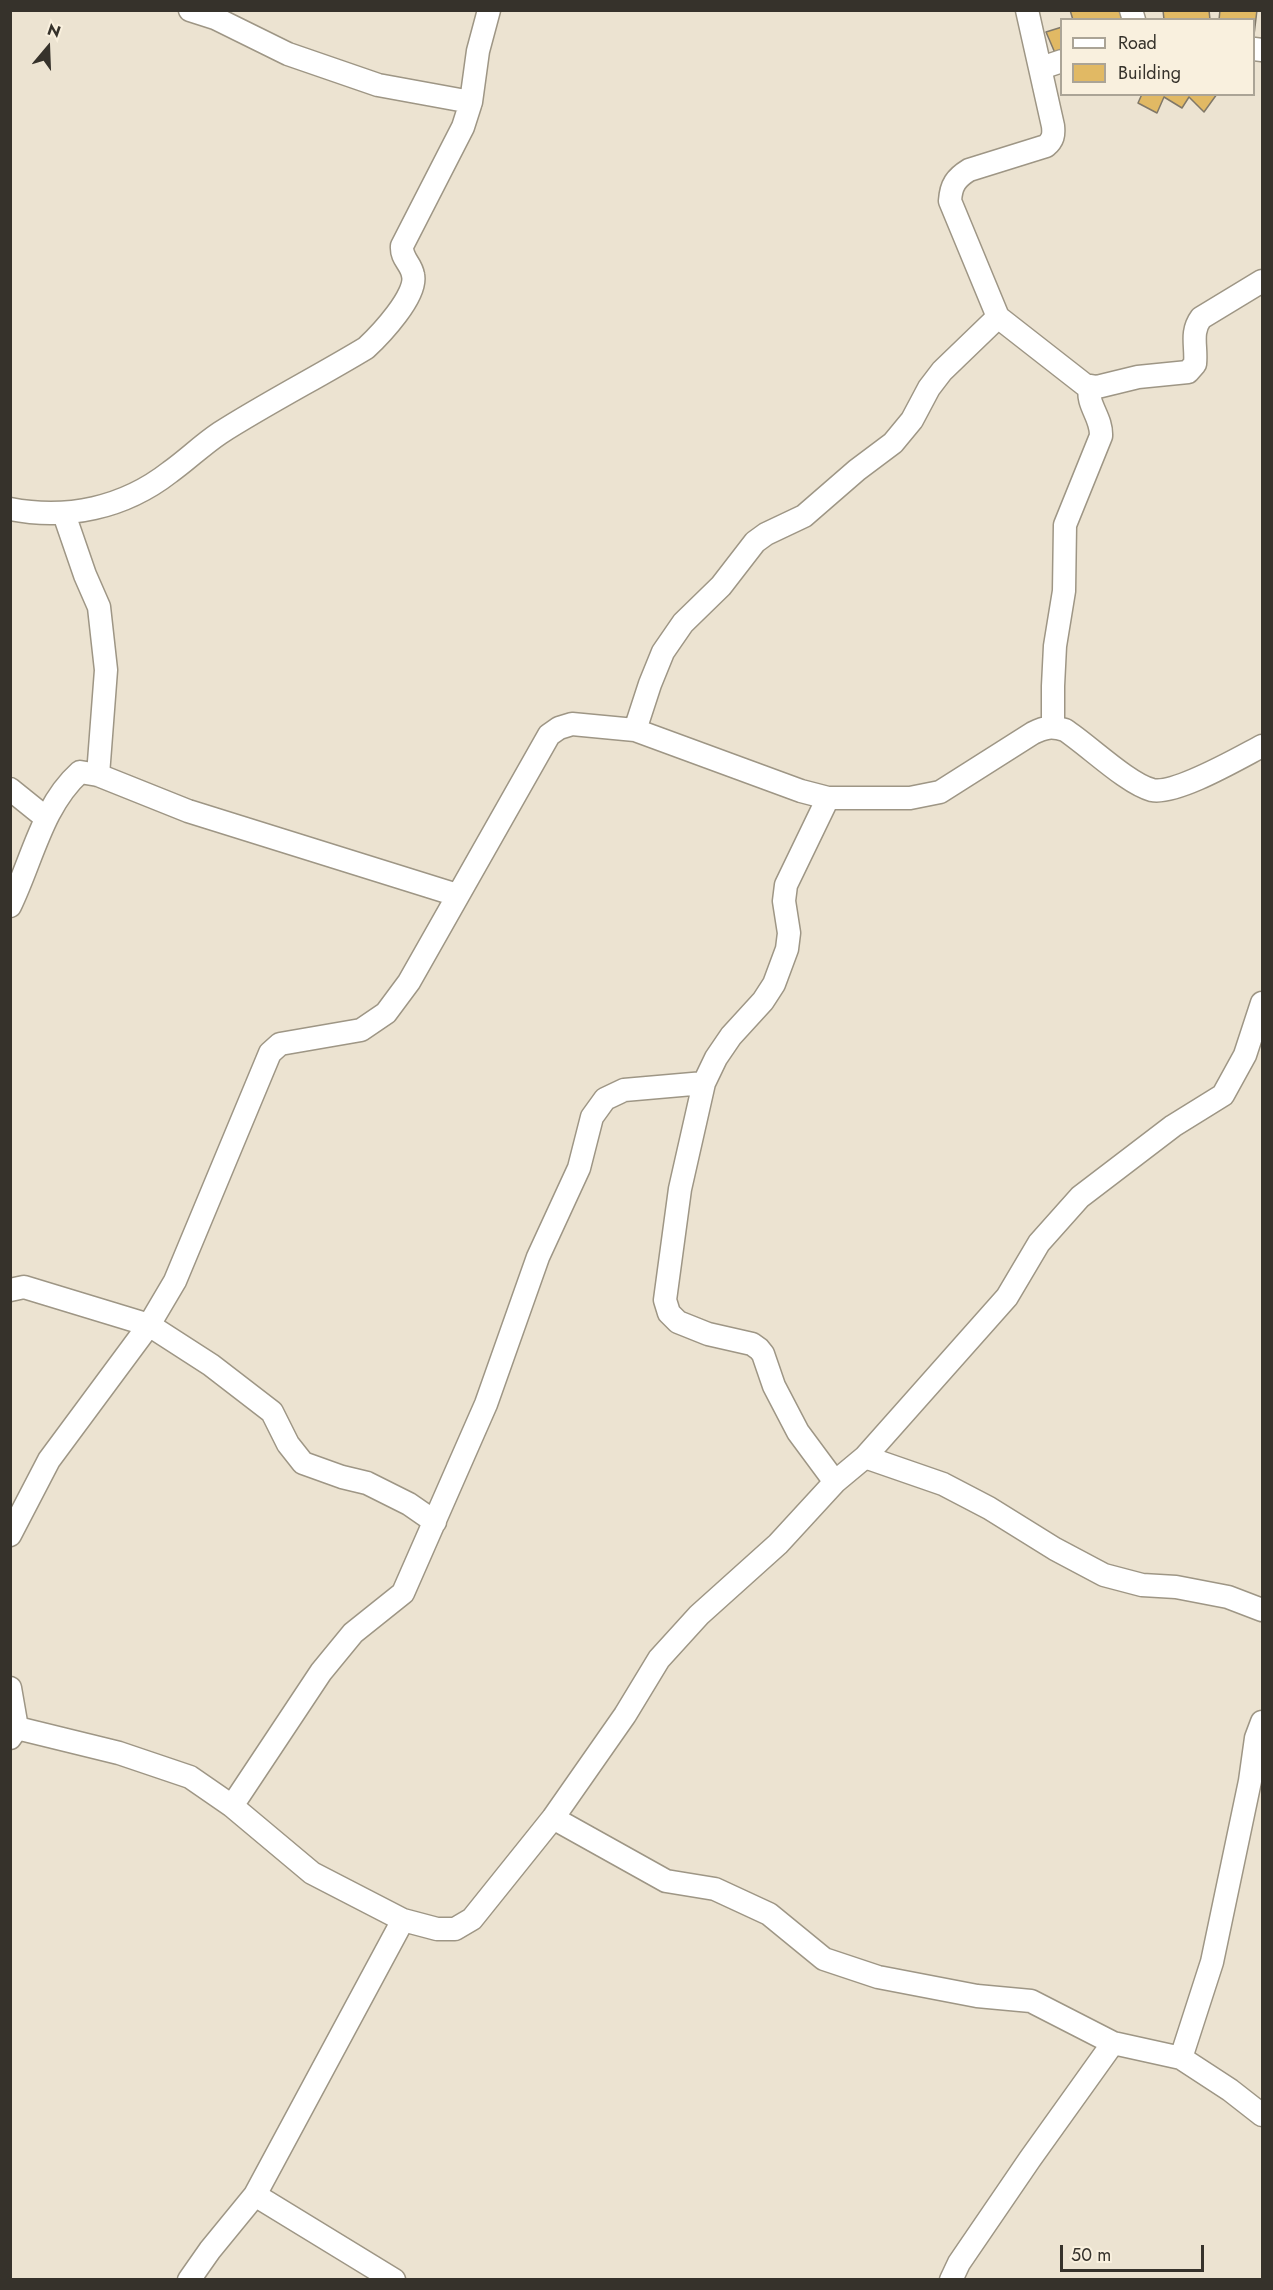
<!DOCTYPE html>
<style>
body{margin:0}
#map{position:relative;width:1273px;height:2290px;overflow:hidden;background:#ece3d1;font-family:Jost,sans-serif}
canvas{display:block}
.frame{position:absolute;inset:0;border:12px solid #36322b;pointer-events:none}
.legend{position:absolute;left:1060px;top:18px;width:195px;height:78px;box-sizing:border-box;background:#f9f0de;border:2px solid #aba496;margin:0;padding:8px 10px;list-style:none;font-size:18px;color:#36322b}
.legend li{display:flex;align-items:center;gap:12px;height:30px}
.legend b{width:30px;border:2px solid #aba496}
.north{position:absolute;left:18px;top:18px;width:60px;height:60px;-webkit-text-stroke:4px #f9f0de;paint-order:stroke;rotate:19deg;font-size:16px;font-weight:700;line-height:24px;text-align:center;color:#36322b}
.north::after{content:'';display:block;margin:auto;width:21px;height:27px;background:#36322b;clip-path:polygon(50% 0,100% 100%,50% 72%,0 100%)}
.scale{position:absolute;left:1060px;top:2245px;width:144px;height:27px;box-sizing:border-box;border:3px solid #36322b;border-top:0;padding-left:8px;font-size:18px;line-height:21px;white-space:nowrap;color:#36322b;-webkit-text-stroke:4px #f9f0de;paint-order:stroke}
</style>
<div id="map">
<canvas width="1273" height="2290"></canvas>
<div class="frame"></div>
<ul class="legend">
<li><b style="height:8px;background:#fff"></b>Road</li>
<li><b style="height:16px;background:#e1b964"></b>Building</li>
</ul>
<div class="north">N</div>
<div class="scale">50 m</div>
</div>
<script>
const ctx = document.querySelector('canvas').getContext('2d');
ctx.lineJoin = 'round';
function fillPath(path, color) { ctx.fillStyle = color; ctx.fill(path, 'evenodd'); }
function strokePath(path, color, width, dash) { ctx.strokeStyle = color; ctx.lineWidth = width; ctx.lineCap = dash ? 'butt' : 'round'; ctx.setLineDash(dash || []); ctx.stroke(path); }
const building = new Path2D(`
 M1070,10H1126L1128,20H1073Z
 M1163,10H1209L1210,20H1164Z
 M1220,10H1257L1254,35V20H1219Z
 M1062,27V51L1055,53L1046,32Z
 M1142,94H1217L1204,112L1189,97L1182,108L1164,97L1157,113L1138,103Z`);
const minor = new Path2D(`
 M190,10L215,18L288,54L378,85L471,102
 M1027,10L1053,126C1054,135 1053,140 1046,146L969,170C956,178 951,185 950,201L998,317L1085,385L1097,387L1138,377L1188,372L1195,364C1197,347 1190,333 1201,318L1262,281
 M1131,10L1134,20
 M1254,49L1262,50
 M1041,68L1062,61
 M10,509C67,520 124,508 170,472C187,460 202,445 220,433C267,403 318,377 366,348C380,335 418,295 413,275C411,263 401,259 402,246L463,127L471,102L478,51L489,10
 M64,514L85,575L99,607L106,670L98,775
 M1053,727V686L1055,646L1064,591L1065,525L1101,436C1102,417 1086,405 1090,387
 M635,730L650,684L663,652L683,623L721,586L755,542L766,534L804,516L857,470L893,443L912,420L929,388L942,371L998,317
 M10,789L46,818
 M828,798L786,885L784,901L789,933L787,949L774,984L763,1001L731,1036L716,1058L704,1083L680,1189L665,1300L669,1313L678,1322L708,1334L752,1344L759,1349L763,1354L774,1386L798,1432L835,1482
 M10,906C32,861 42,806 80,772L98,775L188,811L457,895
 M10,1290L24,1287L149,1325L175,1281L270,1053L280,1044L361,1030L386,1013L409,982L549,735L559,728L572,724L635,730L801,791L828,798H910L940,792L1033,733C1045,727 1052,726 1065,730C1088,745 1128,784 1152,790C1176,795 1239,758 1262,746
 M865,1457L943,1484L989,1508L1055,1549L1104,1575L1142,1585L1176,1587L1228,1597L1262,1610
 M10,1535L49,1460L149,1325L211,1365L272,1412L288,1444L303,1463L342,1477L367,1483L409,1504L435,1522
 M10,1688L17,1728
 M10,1738L17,1728L119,1753L190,1777L232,1806L312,1873L403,1920L437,1929H455L472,1919L553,1818L625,1715L659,1659L699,1615L778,1544L835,1482L865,1457L1007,1297L1039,1243L1080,1197L1173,1126L1223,1095L1245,1055L1262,1003
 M232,1806L321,1672L353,1633L403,1593L486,1404L538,1257L579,1168L592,1117L605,1099L624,1090L704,1083
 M553,1818L666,1881L715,1889L769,1914L824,1959L878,1977L977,1996L1031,2001L1113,2043L1181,2058L1230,2090L1262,2115
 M1181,2058L1212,1962L1250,1781L1256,1738L1262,1722
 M255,2195L394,2280
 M189,2280L210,2250L255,2195L403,1920
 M951,2280L959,2263L1030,2159L1113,2043`);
fillPath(building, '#e1b964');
strokePath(building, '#807868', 1.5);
strokePath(minor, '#9e9685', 25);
strokePath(minor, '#fff', 22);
</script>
